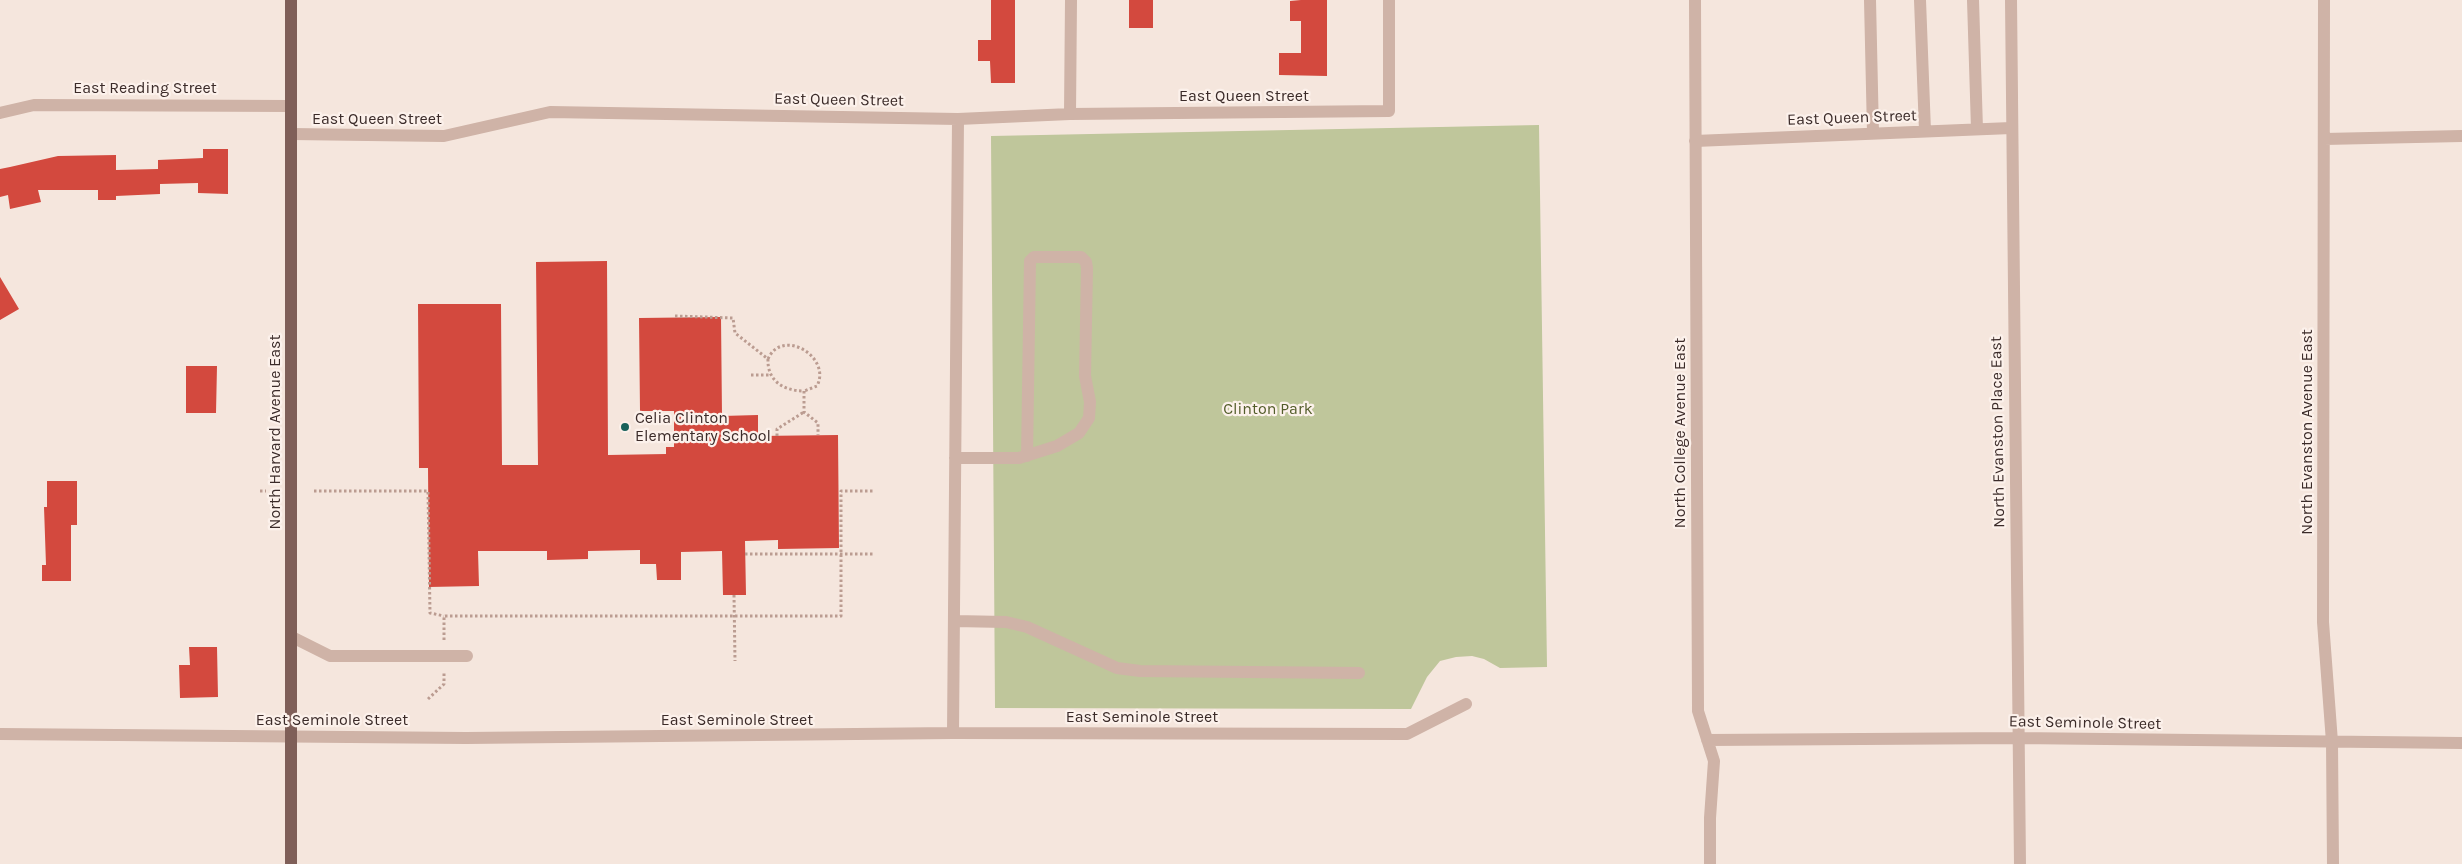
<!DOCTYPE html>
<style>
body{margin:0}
canvas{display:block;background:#f5e6dd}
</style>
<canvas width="2462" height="864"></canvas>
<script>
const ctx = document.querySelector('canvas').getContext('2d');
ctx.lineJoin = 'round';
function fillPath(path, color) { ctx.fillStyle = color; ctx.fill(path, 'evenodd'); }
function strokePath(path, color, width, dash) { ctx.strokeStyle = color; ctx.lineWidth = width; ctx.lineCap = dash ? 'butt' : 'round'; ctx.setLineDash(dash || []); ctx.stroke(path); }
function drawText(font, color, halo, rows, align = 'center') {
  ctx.font = font + ' Karla,sans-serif'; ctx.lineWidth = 4.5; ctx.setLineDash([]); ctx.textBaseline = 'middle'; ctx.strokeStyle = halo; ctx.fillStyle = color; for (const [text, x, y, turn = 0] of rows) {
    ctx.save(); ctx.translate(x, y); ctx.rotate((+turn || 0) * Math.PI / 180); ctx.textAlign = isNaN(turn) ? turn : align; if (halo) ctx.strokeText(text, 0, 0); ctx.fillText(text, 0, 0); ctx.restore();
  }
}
const green = new Path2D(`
 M1539,125L1547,667L1500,668L1484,659L1472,656L1456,657L1440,661L1427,677L1411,709L995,708L991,136Z`);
const building = new Path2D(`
 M991,0H1015V83H991L990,61H978V40H991Z
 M1129,0H1153V28H1129Z
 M1301,0H1327V76L1279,75V53H1301V21H1290V1Z
 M203,149H228V194L198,193V183L160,184V194L116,196V200H98V190H38L41,202L10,209L8,195L0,197V169L10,167L58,156L116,155V170L158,169V160L203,158Z
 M607,261L608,455L666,454V447H674V411H640L639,318L721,317L722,416L758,415V436L838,435L839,548L778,549V540L745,541L746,595H723L722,551L681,552V580H657L656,564H640V550L588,551V559L547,560V551H478L479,586L429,587L428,468H419L418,304H501L502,465H538L536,262Z
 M0,277L19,309L0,320Z
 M186,366H217L216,413H186Z
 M47,481H77V525H71V581H42V565H46L44,507H47Z
 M189,647H217L218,697L180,698L179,665H190Z`);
const path = new Path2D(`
 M675,316L733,318L735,333L768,359C767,381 784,391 804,391V412L818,423V435
 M768,359C782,327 832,357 817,386L804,391
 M751,375H770
 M777,436V429L804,412
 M260,491H266
 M314,491H428L430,613L444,616
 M745,554H874
 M734,595L735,661
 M444,640V616H841V491H874
 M428,699L444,684V672`);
const minor = new Path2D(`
 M1695,0L1698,711L1714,761L1710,818V864
 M1870,0L1873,133
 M1920,0L1925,131
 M1973,0L1977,129
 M2011,0L2020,864
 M2324,0L2323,622L2332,742L2333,864
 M0,113L34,105L291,106
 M1070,114L1071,0
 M291,134L444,136L550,112L958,119L1070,114L1389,111V0
 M2324,139L2462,136
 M1695,141L2011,128
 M955,458H1019L1057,446L1079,433L1089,418L1090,402L1085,376L1087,268L1086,262L1081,257H1034L1030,261L1027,456
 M954,621L1006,622L1027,627L1117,668L1140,671L1359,673
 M292,637L330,656H467
 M953,733L958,119
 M0,734L466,738L953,733L1407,734L1466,704
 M1707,740L2017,738L2462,743`);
const major = new Path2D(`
 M291,864V0`);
const markers = [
 [625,427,5,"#19625b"]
];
const streetNames = [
 ["East Reading Street",145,88],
 ["East Queen Street",1244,96],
 ["East Queen Street",839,100,1],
 ["East Queen Street",1852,118,-2],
 ["East Queen Street",377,119],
 ["North Harvard Avenue East",275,432,-90],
 ["North Evanston Place East",1998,432,-91],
 ["North Evanston Avenue East",2307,432,-90],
 ["North College Avenue East",1680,433,-90],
 ["East Seminole Street",1142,717],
 ["East Seminole Street",332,720],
 ["East Seminole Street",737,720],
 ["East Seminole Street",2085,723,1]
];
const parkNames = [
 ["Clinton Park",1268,409]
];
const poiNames = [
 ["Celia Clinton",635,418],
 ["Elementary School",635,436]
];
fillPath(green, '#bfc69b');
fillPath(building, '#d3493e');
strokePath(path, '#bb9c91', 3, [2.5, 2.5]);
strokePath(minor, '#cfb3a7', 12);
strokePath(major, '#7f5f58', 12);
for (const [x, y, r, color] of markers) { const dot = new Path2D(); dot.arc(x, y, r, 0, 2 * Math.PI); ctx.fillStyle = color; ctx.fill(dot); strokePath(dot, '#fcf1eb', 2); }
drawText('16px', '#3b2b29', '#fcf1eb', streetNames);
drawText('16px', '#525c29', '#fcf1eb', parkNames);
drawText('16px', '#3b2b29', '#fcf1eb', poiNames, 'left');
</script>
